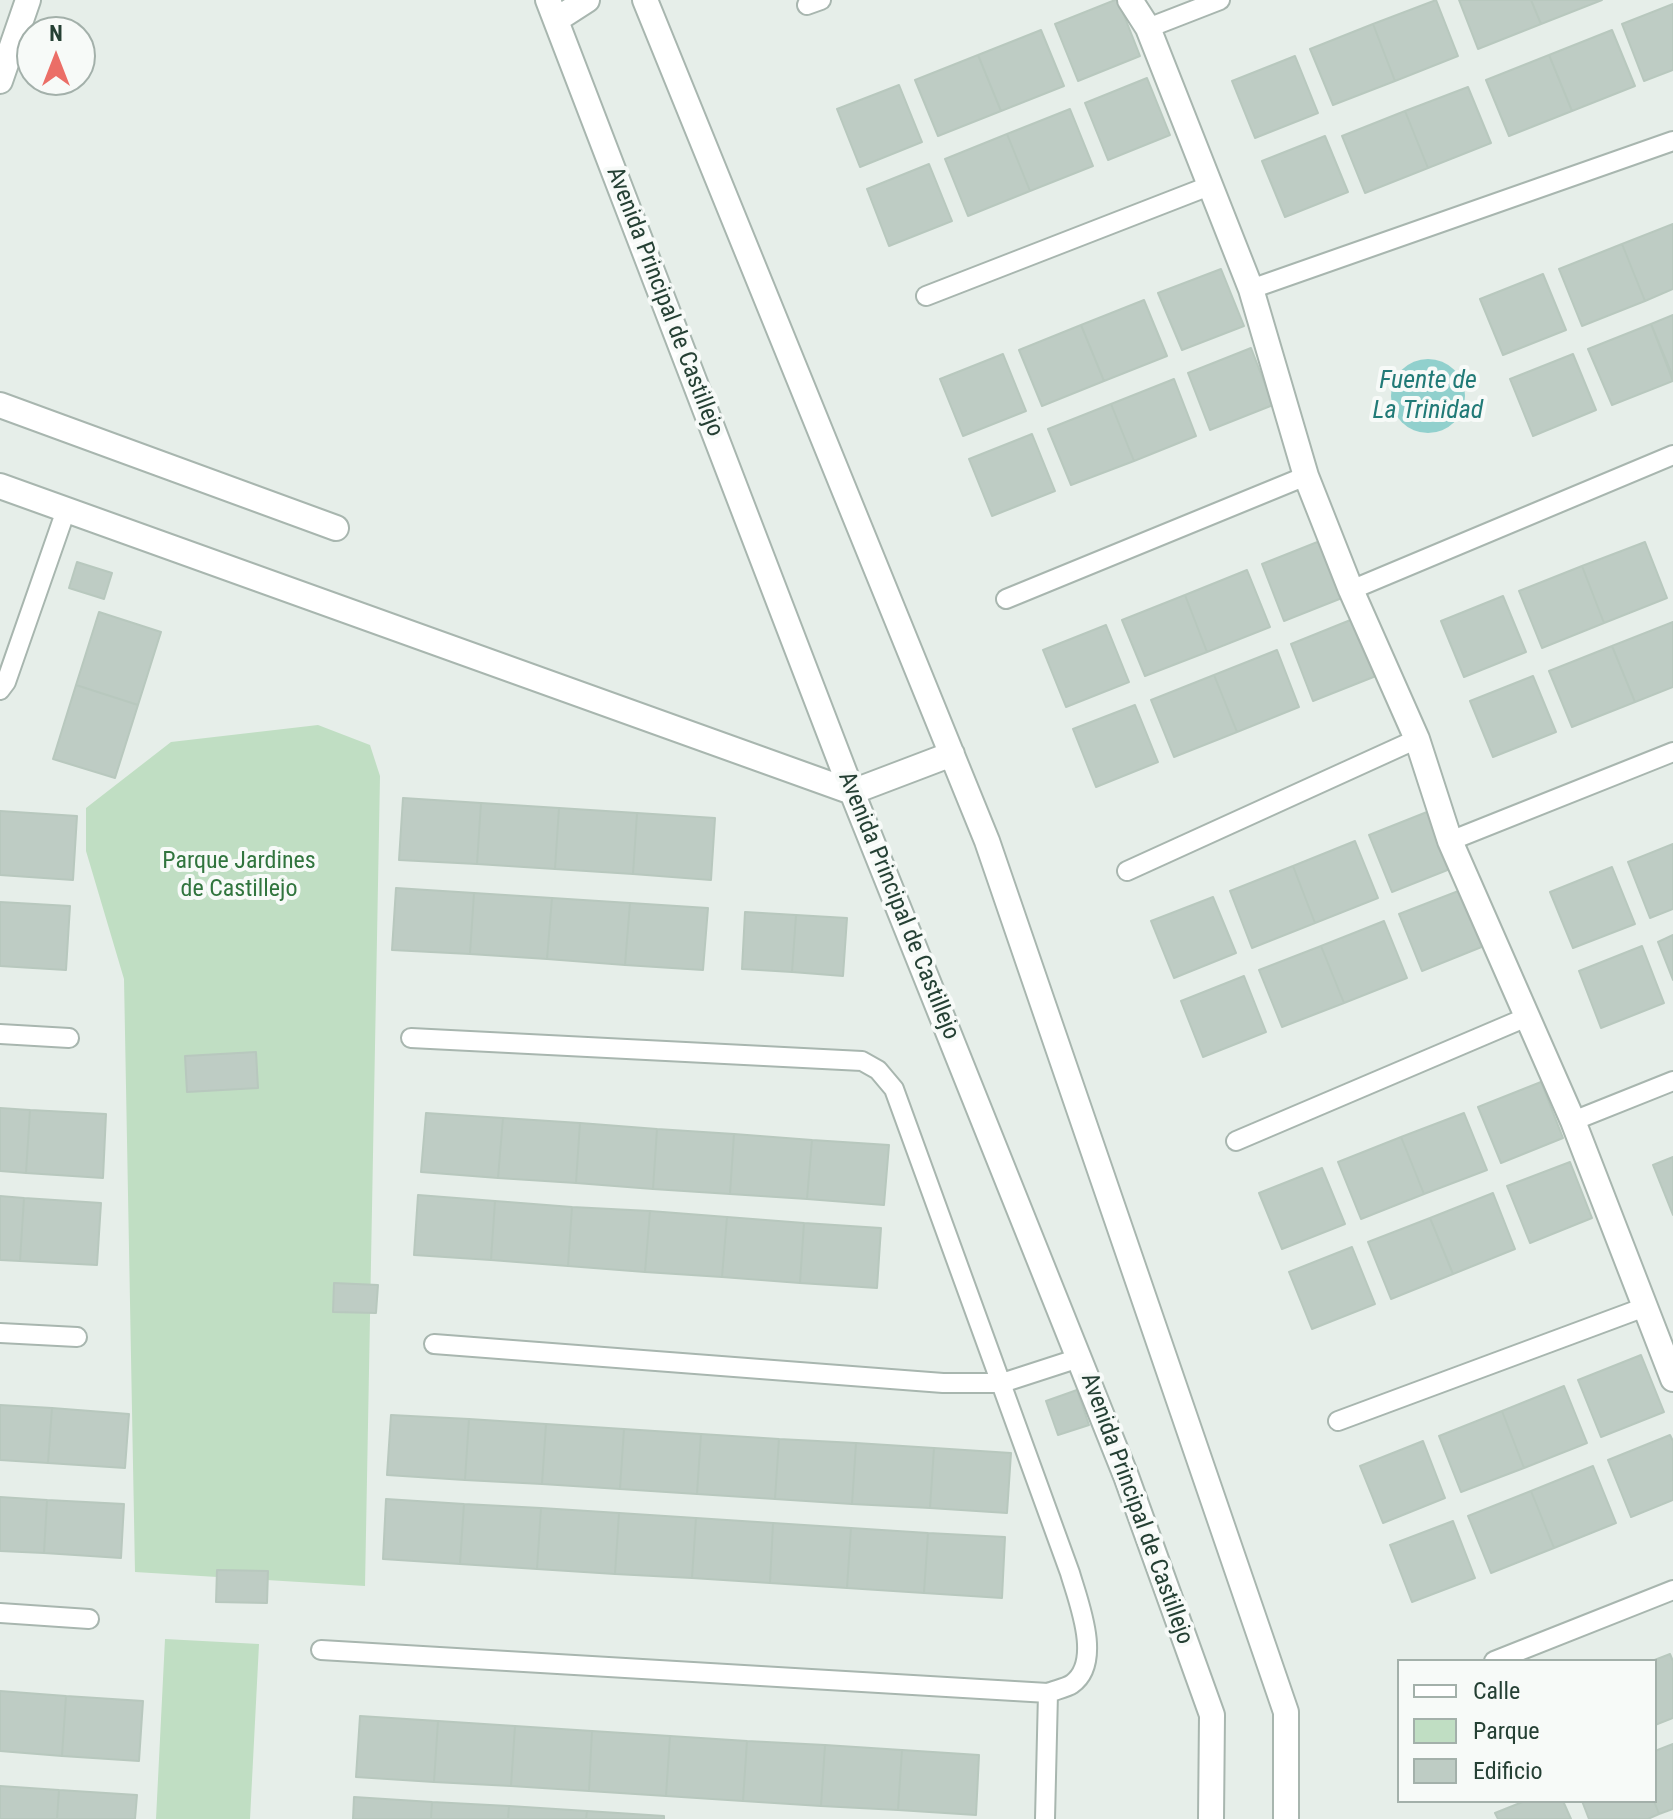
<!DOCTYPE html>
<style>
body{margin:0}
#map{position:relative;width:1673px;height:1819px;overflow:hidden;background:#e6eee9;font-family:"Roboto Condensed",sans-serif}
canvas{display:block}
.legend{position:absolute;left:1397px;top:1659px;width:260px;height:144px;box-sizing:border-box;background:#f7faf8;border:2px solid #a3b0aa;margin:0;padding:10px 14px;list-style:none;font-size:24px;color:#254034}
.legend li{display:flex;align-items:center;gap:16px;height:40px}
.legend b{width:40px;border:2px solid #a3b0aa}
.north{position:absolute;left:16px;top:16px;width:80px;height:80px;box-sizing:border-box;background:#f7faf8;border:2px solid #a3b0aa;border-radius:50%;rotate:0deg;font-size:22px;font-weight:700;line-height:32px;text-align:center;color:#254034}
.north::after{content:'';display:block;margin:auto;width:28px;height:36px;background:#eb6e67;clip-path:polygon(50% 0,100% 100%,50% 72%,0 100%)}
</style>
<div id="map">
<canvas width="1673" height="1819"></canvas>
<ul class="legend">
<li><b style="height:10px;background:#fff"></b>Calle</li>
<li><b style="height:22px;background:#c0dec3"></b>Parque</li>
<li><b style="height:22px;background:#beccc4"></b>Edificio</li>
</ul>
<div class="north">N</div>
</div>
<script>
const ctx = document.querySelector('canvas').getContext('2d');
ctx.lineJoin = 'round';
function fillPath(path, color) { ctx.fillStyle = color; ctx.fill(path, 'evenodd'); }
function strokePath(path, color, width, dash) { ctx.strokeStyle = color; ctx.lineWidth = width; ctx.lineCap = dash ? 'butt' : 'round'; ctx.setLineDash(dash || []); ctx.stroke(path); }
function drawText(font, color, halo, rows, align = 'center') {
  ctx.font = font + ' "Roboto Condensed",sans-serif'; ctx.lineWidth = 8; ctx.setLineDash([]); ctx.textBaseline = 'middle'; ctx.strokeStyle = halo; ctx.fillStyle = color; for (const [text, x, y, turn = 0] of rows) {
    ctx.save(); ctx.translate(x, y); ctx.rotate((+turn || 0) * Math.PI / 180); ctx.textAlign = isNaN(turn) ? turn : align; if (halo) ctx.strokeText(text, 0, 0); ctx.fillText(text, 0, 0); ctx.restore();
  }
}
const green = new Path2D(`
 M318,725L370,745L380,776L365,1586L135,1572L124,979L86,851V808L171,742Z
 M165,1639L259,1644L250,1819H156Z`);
const water = new Path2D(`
 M1391 396a37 37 0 1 1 74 0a37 37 0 1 1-74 0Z`);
const building = new Path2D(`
 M1115,0H1118L1140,56L1078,81L1055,24Z
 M1436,0L1458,56L1395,81L1373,24Z
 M1459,0H1531L1541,24L1478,49Z
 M1531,0H1602L1541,24Z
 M1673,4V70L1644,81L1622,24Z
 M1373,24L1395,81L1333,105L1310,49Z
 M1041,30L1064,86L1001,111L978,55Z
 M1612,30L1635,86L1572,111L1549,55Z
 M978,55L1001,111L938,136L915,80Z
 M1549,55L1572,111L1509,136L1486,80Z
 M1295,56L1318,113L1255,138L1232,81Z
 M1147,78L1170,135L1108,160L1085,103Z
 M899,85L922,142L860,167L837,109Z
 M1468,87L1491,143L1428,168L1405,111Z
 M1070,109L1093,166L1030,191L1007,134Z
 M1405,111L1428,168L1365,193L1342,136Z
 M1007,134L1030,191L968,216L945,159Z
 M1325,136L1348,192L1285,217L1262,161Z
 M929,164L952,221L889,246L867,189Z
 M1673,224V289L1645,301L1622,244Z
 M1622,244L1645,301L1582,326L1559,269Z
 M1221,269L1244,326L1182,350L1158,293Z
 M1543,274L1566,330L1503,355L1480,299Z
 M1144,300L1167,356L1104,381L1081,325Z
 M1673,315V377L1651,324Z
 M1651,324L1673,381L1612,405L1588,349Z
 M1081,325L1104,381L1042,406L1019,350Z
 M1251,348L1273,405L1210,430L1188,373Z
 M1003,354L1026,411L963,436L940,379Z
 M1573,354L1596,410L1533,436L1510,379Z
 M1174,379L1196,436L1134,461L1111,404Z
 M1111,404L1134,461L1071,485L1048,429Z
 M1032,434L1055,491L992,516L969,459Z
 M1325,539L1347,596L1284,621L1262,564Z
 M1645,542L1667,598L1604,623L1582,566Z
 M77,562L112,573L104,599L69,588Z
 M1582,566L1604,623L1542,648L1519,591Z
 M1247,570L1270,627L1207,652L1185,595Z
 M1185,595L1207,652L1145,676L1122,620Z
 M1503,596L1526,652L1464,677L1441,621Z
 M99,612L161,632L138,705L76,685Z
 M1353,619L1376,676L1313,701L1291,644Z
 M1673,622V687L1635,702L1612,646Z
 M1106,625L1129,682L1066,707L1043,650Z
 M1612,646L1635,702L1572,727L1549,671Z
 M1277,650L1299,707L1237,732L1214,675Z
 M1214,675L1237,732L1174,757L1151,700Z
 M1533,676L1556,732L1493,757L1470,701Z
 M76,685L138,705L115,778L53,759Z
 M1135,705L1158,762L1096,787L1073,729Z
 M403,798L481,803L477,864L399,860Z
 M481,803L559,808L555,869L477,864Z
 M559,808L637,813L633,874L555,869Z
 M1432,810L1455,867L1392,892L1369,835Z
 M0,811L77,816L73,880L0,875Z
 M637,813L715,818L711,880L633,874Z
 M1355,841L1378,898L1315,923L1293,866Z
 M1673,844V909L1650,918L1628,862Z
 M1293,866L1315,923L1252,948L1230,891Z
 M1612,867L1635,924L1573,948L1550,892Z
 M396,888L474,893L470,954L392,950Z
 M1461,890L1484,946L1422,971L1399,914Z
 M474,893L552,898L547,959L470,954Z
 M1213,897L1236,953L1174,978L1151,921Z
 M552,898L630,903L625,965L547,959Z
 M0,902L70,906L66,970L0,966Z
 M630,903L708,908L703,970L625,965Z
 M745,912L796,915L792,972L742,969Z
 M796,915L847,918L843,976L792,972Z
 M1384,921L1407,978L1344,1003L1321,946Z
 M1673,935V980L1658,942Z
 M1321,946L1344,1003L1282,1027L1259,970Z
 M1642,946L1664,1003L1601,1028L1579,971Z
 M1244,976L1266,1032L1203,1057L1181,1001Z
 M256,1052L258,1088L187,1092L185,1056Z
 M1541,1082L1563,1138L1501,1163L1478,1107Z
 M0,1108L30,1110L26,1173L0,1171Z
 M30,1110L106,1114L103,1178L26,1173Z
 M426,1113L503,1118L498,1178L421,1172Z
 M1464,1113L1487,1170L1424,1194L1401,1137Z
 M503,1118L580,1123L576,1183L498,1178Z
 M580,1123L657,1129L653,1189L576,1183Z
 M657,1129L734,1134L730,1194L653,1189Z
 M734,1134L812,1140L807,1199L730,1194Z
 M1401,1137L1424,1194L1361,1219L1338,1162Z
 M812,1140L889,1145L884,1205L807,1199Z
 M1673,1157V1215L1653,1165Z
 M1570,1162L1592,1218L1530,1243L1507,1186Z
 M1322,1168L1345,1224L1282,1249L1259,1193Z
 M1493,1193L1515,1249L1453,1274L1430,1218Z
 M418,1195L495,1201L491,1260L414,1255Z
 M0,1196L24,1198L20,1261L0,1260Z
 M24,1198L101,1203L97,1265L20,1261Z
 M495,1201L572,1207L568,1266L491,1260Z
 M572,1207L650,1211L645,1272L568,1266Z
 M650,1211L727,1217L722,1277L645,1272Z
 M727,1217L804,1223L800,1283L722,1277Z
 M1430,1218L1453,1274L1391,1299L1368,1242Z
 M804,1223L881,1228L877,1288L800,1283Z
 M1352,1247L1375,1304L1312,1329L1289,1272Z
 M334,1283L378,1285L376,1313L333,1312Z
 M1641,1355L1664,1412L1601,1437L1578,1380Z
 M1564,1386L1587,1443L1524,1468L1502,1411Z
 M1077,1390L1089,1425L1058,1435L1046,1401Z
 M0,1405L52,1408L48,1463L0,1460Z
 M52,1408L129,1414L125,1468L48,1463Z
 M1502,1411L1524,1468L1461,1492L1439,1436Z
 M391,1415L469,1419L465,1480L387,1475Z
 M469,1419L546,1424L542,1484L465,1480Z
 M546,1424L624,1429L620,1489L542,1484Z
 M624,1429L701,1434L697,1494L620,1489Z
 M701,1434L779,1439L775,1499L697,1494Z
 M1670,1435L1673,1441V1500L1631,1517L1608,1460Z
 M779,1439L856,1443L852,1504L775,1499Z
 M1423,1441L1445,1498L1383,1523L1360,1466Z
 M856,1443L934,1448L930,1508L852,1504Z
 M934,1448L1011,1453L1007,1513L930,1508Z
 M1593,1466L1616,1523L1554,1548L1531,1491Z
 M1531,1491L1554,1548L1491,1573L1468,1516Z
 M0,1497L47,1500L44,1553L0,1551Z
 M386,1499L464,1504L460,1564L383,1559Z
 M47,1500L124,1504L121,1558L44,1553Z
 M464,1504L541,1508L537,1569L460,1564Z
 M541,1508L619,1513L615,1574L537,1569Z
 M619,1513L696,1518L692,1578L615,1574Z
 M696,1518L773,1523L770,1583L692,1578Z
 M1453,1521L1475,1578L1412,1602L1390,1545Z
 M773,1523L851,1528L847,1588L770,1583Z
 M851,1528L928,1533L924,1593L847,1588Z
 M928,1533L1005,1537L1002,1598L924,1593Z
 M217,1570L268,1571L267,1603L216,1602Z
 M1670,1654L1673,1661V1718L1655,1725V1661H1652Z
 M0,1691L66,1696L62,1756L0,1751Z
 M66,1696L143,1701L139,1761L62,1756Z
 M360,1716L438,1721L434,1782L356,1777Z
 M438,1721L515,1726L511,1786L434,1782Z
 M515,1726L592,1731L589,1791L511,1786Z
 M592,1731L670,1736L666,1796L589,1791Z
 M670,1736L747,1741L743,1801L666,1796Z
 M747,1741L825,1745L821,1806L743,1801Z
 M1673,1744V1809L1659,1814L1654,1801L1655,1751Z
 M825,1745L902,1750L898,1810L821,1806Z
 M902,1750L979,1755L976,1815L898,1810Z
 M0,1786L59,1790L57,1819H0Z
 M59,1790L137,1795L135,1819H57Z
 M354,1797L432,1802L431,1819H353Z
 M1525,1801H1563L1571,1819H1498L1495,1813Z
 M1582,1801H1654L1659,1814L1648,1819H1589Z
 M432,1802L509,1806L508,1819H431Z
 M509,1806L587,1811L586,1819H508Z
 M587,1811L664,1816V1819H586Z`);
const lane = new Path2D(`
 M807,5L821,0
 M1148,28L1220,0
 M1251,289L1673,141
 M926,296L1209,186
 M1351,590L1673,455
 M1006,599L1306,476
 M0,690L6,682L66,510
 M1450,841L1673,752
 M1127,871L1417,739
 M0,1034L69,1038
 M1573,1121L1673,1081
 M1236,1141L1527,1017
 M0,1333L77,1337
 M434,1344L943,1383H1002L1079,1358
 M1338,1421L1645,1307
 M0,1613L89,1619
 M321,1650L1048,1693C1055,1690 1066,1688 1072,1684C1103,1662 1078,1601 1070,1573L894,1089L878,1070L862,1061L411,1038
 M1494,1661L1673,1590
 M1045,1819L1048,1693`);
const street = new Path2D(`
 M548,0L852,792L1126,1476L1212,1715L1211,1819
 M645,0L987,841L1286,1712V1819
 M1130,0L1148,28L1251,289L1306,476L1351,590L1417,739L1450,841L1573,1121L1673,1379
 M556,20L587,0
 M0,81L28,0
 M0,405L336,528
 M0,486L852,792L952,754`);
const streetNames = [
 ["Avenida Principal de Castillejo",664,302,69],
 ["Avenida Principal de Castillejo",898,906,68],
 ["Avenida Principal de Castillejo",1136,1509,70]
];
const parkNames = [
 ["Parque Jardines",239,862],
 ["de Castillejo",239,890]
];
const waterNames = [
 ["Fuente de",1428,381],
 ["La Trinidad",1428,411]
];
fillPath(green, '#c0dec3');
fillPath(water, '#91d0cd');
fillPath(building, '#beccc4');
strokePath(building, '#b8c8be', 2);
strokePath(lane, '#a8b6af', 22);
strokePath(street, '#a8b6af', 28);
strokePath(lane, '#fff', 18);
strokePath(street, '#fff', 24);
drawText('24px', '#254034', '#f7faf8', streetNames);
drawText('24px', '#31753e', '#f7faf8', parkNames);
drawText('italic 26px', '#217a77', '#f7faf8', waterNames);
</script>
